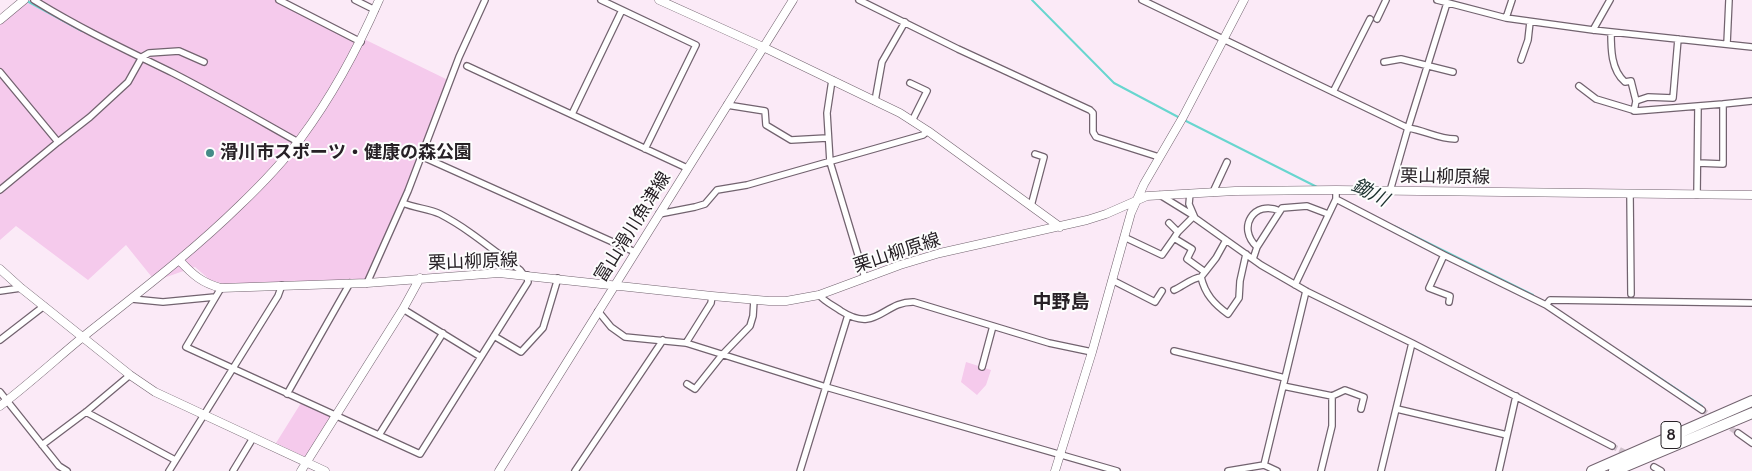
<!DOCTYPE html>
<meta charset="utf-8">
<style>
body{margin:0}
canvas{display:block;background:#fbeaf7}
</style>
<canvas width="1752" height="471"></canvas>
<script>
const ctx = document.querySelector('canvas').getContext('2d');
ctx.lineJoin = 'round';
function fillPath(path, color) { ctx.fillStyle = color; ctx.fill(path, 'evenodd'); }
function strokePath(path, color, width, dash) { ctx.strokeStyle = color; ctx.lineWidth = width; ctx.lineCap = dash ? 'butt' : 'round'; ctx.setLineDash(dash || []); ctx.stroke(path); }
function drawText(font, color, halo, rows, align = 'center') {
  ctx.font = font + ' Cabin,"Noto Sans JP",sans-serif'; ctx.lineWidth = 4; ctx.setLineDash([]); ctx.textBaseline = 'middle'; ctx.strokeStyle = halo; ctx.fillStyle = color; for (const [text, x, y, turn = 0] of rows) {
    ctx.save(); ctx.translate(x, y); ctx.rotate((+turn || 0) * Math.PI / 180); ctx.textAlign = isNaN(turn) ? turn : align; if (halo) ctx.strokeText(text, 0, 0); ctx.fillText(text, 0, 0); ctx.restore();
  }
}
const green = new Path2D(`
 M28,0H284L450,81L367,283L240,288L210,280L195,267L155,281L126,245L88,280L16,226L0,240V23Z
 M966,362L991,370L986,385L977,395L961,382Z
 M301,403L330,417L305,457L276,443Z`);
const stream = new Path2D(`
 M1032,0L1114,83L1180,118
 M27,1L82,31
 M1184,120L1319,188
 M1394,226L1533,295
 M1627,356L1702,406`);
const streetTunnel = new Path2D(`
 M1702,410L1738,433
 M1612,446L1630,455`);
const street = new Path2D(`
 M34,0C79,28 126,50 173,73C216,95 257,119 298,142
 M279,0L361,42
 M355,0L375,10
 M601,0L696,45L645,149
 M859,0L958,49L1090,110L1093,113V132L1096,137L1159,157
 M1142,0L1408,128C1424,130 1438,139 1455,139
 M1437,0L1506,18L1593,30L1752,47
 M1506,18L1512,0
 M1377,19L1386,0
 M1593,30L1610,0
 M1611,32C1611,49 1611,70 1625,82L1631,81L1636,101L1634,111
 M1727,44L1729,0
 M1521,60L1528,40L1530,22
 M1384,62L1401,59L1453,72
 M467,66L687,168
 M0,72L58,142L90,117L128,82L142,57L149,53L179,51L204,62
 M832,80L827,113L830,162L865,278
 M910,83L927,91L912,121
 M1579,86L1596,99L1636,111L1698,106
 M1333,92L1370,19
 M875,101L882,62L905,22
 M1636,101L1648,97L1673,98L1678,39
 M727,105L765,111L766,125L791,140L827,138
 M572,114L622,10
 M421,156L635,252
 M1698,163L1723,164V104L1752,101
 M0,190L58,142
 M1390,191L1408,128L1447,3
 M1213,192L1227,162
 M1190,193L1189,204L1195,218L1261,265L1306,291L1412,343L1381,471
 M1630,194L1631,294
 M1160,195L1194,216L1178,232L1169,223
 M1697,195L1698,106L1723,104
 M1336,199L1444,255L1429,288L1450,296L1449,302
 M403,203C415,208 430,209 440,214C469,229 494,251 520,270L523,274
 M1031,206L1044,157L1035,154
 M659,214L695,207L705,204L717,190L747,185L923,135L928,131
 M1178,232L1174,238L1192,249L1187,259L1205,272L1216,258L1226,240
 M1124,237L1162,255L1174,238
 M1257,247C1236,228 1254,199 1280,211
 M1444,255L1546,305L1550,300L1752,303
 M1253,259L1257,247L1282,208L1307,206L1328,214
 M1205,272L1201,277C1205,294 1214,304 1228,314L1239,298L1240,281L1246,254
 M1112,280L1155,302L1162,291
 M367,283L408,191L459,57L485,0
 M1295,285L1336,199V190
 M221,288L186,347L420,454L528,282L527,275
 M1174,290C1183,286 1192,278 1201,277
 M0,291L21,288
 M819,295C825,302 834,306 841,311C877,334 883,301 914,302L1049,343L1092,352
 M132,299L163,302L215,297
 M1546,305L1702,410
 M403,309L481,357
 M598,311L611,327L625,337L686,343L826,387L1117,471
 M494,336L521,352L543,328L558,278
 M0,340L44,306
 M686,343L711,303L712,296
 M1412,343L1612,446
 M1174,351L1285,378
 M982,367L993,326
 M687,384L695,389L722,355L750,326L753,316L754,300
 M1283,386L1332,396L1345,390L1364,397L1361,409
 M0,392L59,466L67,471
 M287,394L350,283
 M1397,409L1507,435
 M86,412L175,460
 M1738,433L1752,443
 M379,435L443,333
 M42,445L86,412L130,375
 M1264,465L1306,291
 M1654,467L1661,471
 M169,471L278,296L282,285
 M233,471L253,438
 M575,471L663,340
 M800,471L848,315
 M1228,471L1264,465L1277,471
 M1321,471L1332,426V396
 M1499,471L1516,396`);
const secondary = new Path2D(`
 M659,0L763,47L900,113L928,131L1060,227
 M0,20L24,0
 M180,261C193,275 202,283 221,288L367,283L499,273L712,296L769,301H786L819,295L900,265L940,253L1087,220L1106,214L1147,196L1235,191L1336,190L1752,195
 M0,269L21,288L130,375L155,392L325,471
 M0,406C29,384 56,359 84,336C138,293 191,253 240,205C262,184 283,162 301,138C333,95 358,48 379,0
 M301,471L403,309L420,278
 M499,471L793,0
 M1055,471L1092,352L1131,213L1144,184L1183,117L1244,0`);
const highway = new Path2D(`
 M1592,471L1752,401
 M1614,471L1752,413`);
const markers = [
 [210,153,5,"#458c88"]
];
const shields = [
 [1671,435,20]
];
const shieldNames = [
 ["8",1671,435]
];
const poiNames = [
 ["滑川市スポーツ・健康の森公園",220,153]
];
const streetNames = [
 ["栗山柳原線",1445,177,1],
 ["富山滑川魚津線",633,227,-58],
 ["栗山柳原線",897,253,-18],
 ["栗山柳原線",473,262,-2]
];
const waterNames = [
 ["鋤川",1370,193,27]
];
const neighbourhoodNames = [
 ["中野島",1061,302]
];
fillPath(green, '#f5caec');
strokePath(stream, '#68d6cf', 2);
strokePath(streetTunnel, '#d1c2cd', 5.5, [5.5, 3]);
strokePath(street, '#72636f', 8);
strokePath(secondary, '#72636f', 9);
strokePath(highway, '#72636f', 12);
strokePath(street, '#fff', 5.5);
strokePath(secondary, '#fff', 8);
strokePath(highway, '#fff', 10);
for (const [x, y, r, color] of markers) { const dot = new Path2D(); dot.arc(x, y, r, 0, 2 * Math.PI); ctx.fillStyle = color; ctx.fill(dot); strokePath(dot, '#fdfdfd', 2); }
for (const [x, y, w] of shields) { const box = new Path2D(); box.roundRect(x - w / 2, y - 13.5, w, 27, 4); ctx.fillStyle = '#fdfdfd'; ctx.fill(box); strokePath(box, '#272126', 1); }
drawText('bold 16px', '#272126', null, shieldNames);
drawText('bold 18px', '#272126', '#fdfdfd', poiNames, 'left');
drawText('18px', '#272126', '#fdfdfd', streetNames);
drawText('italic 19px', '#1a2f2d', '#fdfdfd', waterNames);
drawText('bold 19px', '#272126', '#fdfdfd', neighbourhoodNames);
</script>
